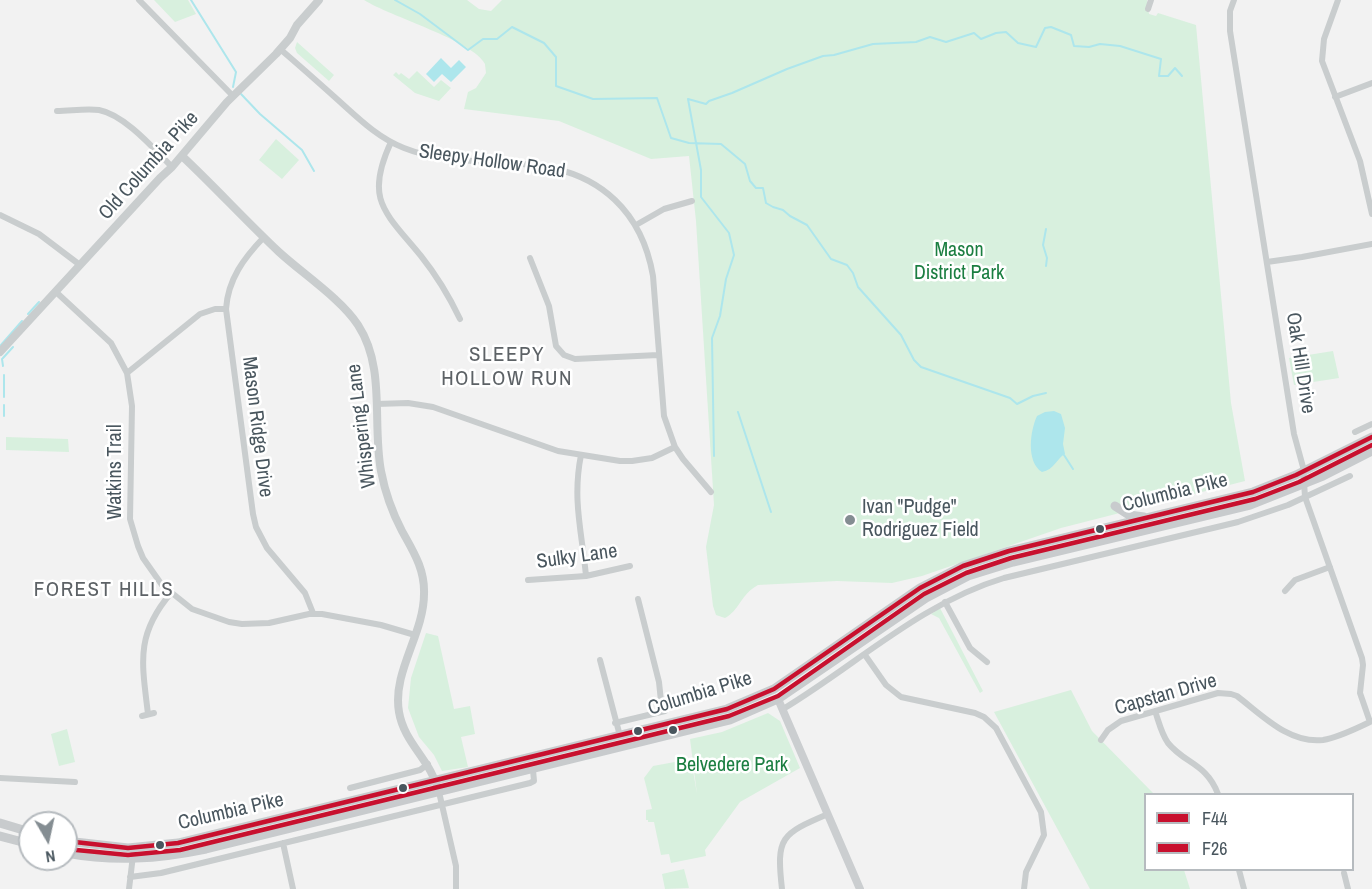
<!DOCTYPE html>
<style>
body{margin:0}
#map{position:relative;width:1372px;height:889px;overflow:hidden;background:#f2f2f2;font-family:"Archivo Narrow",sans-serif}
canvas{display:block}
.legend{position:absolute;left:1144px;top:793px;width:210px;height:78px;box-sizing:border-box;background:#fff;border:2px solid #b6bbbf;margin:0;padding:8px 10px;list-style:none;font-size:18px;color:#49565e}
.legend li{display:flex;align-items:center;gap:12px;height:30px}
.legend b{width:30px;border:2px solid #b6bbbf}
.north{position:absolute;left:18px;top:811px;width:60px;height:60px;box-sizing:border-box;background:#fff;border:2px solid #b6bbbf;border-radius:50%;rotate:171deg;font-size:16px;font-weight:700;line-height:24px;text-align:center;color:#49565e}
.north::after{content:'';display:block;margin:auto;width:21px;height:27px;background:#848d92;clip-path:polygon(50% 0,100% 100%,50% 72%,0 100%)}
</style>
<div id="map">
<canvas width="1372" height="889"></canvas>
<ul class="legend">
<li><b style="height:8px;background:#c8102e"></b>F44</li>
<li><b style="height:8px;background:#c8102e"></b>F26</li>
</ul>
<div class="north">N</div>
</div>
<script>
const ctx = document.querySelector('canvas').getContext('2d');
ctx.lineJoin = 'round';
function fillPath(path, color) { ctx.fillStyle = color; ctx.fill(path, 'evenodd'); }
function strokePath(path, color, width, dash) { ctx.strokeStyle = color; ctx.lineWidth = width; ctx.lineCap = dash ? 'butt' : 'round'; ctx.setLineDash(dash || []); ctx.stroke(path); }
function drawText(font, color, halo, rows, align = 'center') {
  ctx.font = font + ' "Archivo Narrow",sans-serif'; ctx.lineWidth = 5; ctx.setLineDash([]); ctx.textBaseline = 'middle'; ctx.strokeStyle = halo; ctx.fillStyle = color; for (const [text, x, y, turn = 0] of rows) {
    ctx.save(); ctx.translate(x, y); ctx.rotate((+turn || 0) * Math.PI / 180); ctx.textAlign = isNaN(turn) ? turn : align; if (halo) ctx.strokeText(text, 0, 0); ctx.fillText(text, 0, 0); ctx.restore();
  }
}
const green = new Path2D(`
 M154,0H188L196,14L175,22Z
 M364,0H467L479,9L491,11L502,0H1147L1149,14L1156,16L1158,13L1196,25L1231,403L1245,481L1061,528L922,576L892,583L837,581L758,585C740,595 740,610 725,618L716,615L713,606L706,547L714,505L696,221L689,156L651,159L559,121L464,109L468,92L476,88L486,73C486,72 485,65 485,64C474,41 389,16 364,0Z
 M297,42L334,75L329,81L297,53L295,48Z
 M417,71L434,87L441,80L451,88L439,101L415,93L393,75L396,72L399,75L401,73L409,79Z
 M276,139L299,160L282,179L259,160Z
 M1333,351L1339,378L1294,385L1289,358Z
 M6,437L68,439L69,452L6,450Z
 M940,608L983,691L980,693L939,618L931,614Z
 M426,633L438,636L454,709L470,706L475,734L461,737L468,767L442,771L434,755L419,737L408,708L411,678Z
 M1071,690L1092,731L1154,794H1146V870H1184L1190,889H1090L994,712Z
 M768,713L780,721L800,768L740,802L705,850L706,856L671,863L669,854L661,855L654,822H648V820H646V810L652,809L644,778L653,766L691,759L697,794L690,739L722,732Z
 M67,729L75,762L59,766L51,734Z
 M684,869L689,888L665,889L662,874Z`);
const water = new Path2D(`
 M441,58L451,68L459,60L466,67L451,82L442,74L434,82L426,74Z
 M1054,411L1061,414L1065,428L1063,444L1065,454C1057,458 1054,470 1042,472C1026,462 1030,431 1037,416L1045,412Z`);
const stream = new Path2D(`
 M191,0L236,72L233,87
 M395,0L420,14L468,50L483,39H497L512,27L544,43L556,57V86L593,99L657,98L671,138L689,143L721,144L745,164L750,181L756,188H763L766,203L773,207L783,210L790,216L807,225L831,259L847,265L853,273L858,287L901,335L914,360L921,367L1010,398L1017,404L1033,396L1046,393
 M241,94L260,114L302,150L314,171
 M1046,229L1043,245L1047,258L1046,266
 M28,314L39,302
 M0,346L22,321
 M3,358L13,347
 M2,359L3,366
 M4,375V397
 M738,412L771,512
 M4,416V405
 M1064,455L1073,469
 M714,456L712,338L720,316L726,279L734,255L729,233L701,197V170L688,99L706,104L709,101L732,93L787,69L823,56L834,55L873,44L916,42L930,37L946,42L974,33L981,39L996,33L1006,32L1018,43L1036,47L1045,28L1051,27L1071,35L1074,46L1089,47L1100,44L1120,46L1161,59L1159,76H1168L1175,68L1182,76`);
const minor = new Path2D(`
 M139,0L233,96
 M1234,0L1230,11V31L1294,434L1303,467L1305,497L1362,658L1363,665L1360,693L1370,722
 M1338,0L1324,39L1322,61L1360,161L1372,214
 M1148,9L1151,0
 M280,49C300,66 319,83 338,100C358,118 378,138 404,148C474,176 555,143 615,200C637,221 648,247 653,276L664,416L675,447L683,459L711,492
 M1335,97L1372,83
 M57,111C70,111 86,108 99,110C125,115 154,149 172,167
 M391,142C364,200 385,212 421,256C437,276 449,296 460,319
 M0,215L39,234L80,265
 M636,225L664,209L692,201
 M264,237C244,258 228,279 226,309L253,514L256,527L267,548L305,593L313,613
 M530,258L549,306L556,346L564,355L575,359L658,355
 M1267,262L1302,257L1372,244
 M56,292L111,343L127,373L132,406L130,519L138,546L143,558L162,585L192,609L229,622L242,624L269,623L309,614H322L381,625L415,635
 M127,373L200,314L215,309H226
 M376,404L408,403L433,407L558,451L620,461H632L652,458L675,447
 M1355,432L1372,424
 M581,455C572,500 582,532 586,576
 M528,580L586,576L630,566
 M1285,591L1295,580L1330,567
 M638,599L659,682L662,711
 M945,602L970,648L987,662
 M865,655L886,685L901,697L975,713L984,717L996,728L1041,812L1044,835L1026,872L1024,889
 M600,660L620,736
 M783,709C856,665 921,603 1004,578L1238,522L1288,505L1350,476
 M1155,711C1159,722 1161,733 1168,743C1185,764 1206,763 1218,794
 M148,714C142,663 135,635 171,593
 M142,716L154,713
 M615,723L665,711
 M1101,740L1108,730L1121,721L1218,693L1231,694L1237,696C1262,715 1289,744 1323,740C1340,737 1357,728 1372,721
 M0,778L75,782
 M350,788L420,770L428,764
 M439,792L456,866V889
 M283,843L293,889
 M1239,870L1244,889
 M1344,873L1348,889
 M130,877L161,873L530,783L534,781L533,770
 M129,889L134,847
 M782,889C776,837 781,834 828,814`);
const tertiary = new Path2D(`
 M182,156C215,187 246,221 279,252C303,274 341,299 358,325C386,368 372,423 381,471C385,492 392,512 402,531C413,551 425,569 424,594C424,634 392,672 399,712C404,743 431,760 439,792
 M0,352L160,178L172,167L227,102L276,54L290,38L297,25L319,0`);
const secondary = new Path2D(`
 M778,699L860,889`);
const primary = new Path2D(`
 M1115,506L1129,515L1144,517
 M0,823L30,832
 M0,836L30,844
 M66,841L128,848L178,843L727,709L774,689L920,588L963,566L1009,551L1253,492L1296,475L1372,437
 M66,853C115,862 157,859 206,849L730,720L778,699L926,598L968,576L1013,562L1250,505L1323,476L1372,451`);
const bus1 = new Path2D(`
 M66,841L128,848L178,843L727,709L774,689L920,588L963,566L1009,551L1253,492L1296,475L1372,437`);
const bus2 = new Path2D(`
 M66,849L128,855L180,850L729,716L778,696L924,594L966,573L1011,558L1255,499L1299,482L1372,445`);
const markers = [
 [850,520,6,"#848d92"],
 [1100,529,5,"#49565e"],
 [673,730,5,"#49565e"],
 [638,731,5,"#49565e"],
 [403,788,5,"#49565e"],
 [160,845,5,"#49565e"]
];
const streetNames = [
 ["Sleepy Hollow Road",492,162,8],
 ["Old Columbia Pike",149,166,-48],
 ["Oak Hill Drive",1300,363,81],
 ["Whispering Lane",362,426,-97],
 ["Mason Ridge Drive",257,427,83],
 ["Watkins Trail",116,472,-90],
 ["Columbia Pike",1175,493,-14],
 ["Sulky Lane",577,557,-8],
 ["Columbia Pike",700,694,-17],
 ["Capstan Drive",1166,695,-16],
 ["Columbia Pike",231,812,-13]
];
const parkNames = [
 ["Mason",959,251],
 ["District Park",959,274],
 ["Belvedere Park",732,766]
];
const poiNames = [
 ["Ivan \"Pudge\"",862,508],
 ["Rodriguez Field",862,531]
];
const neighbourhoodNames = [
 ["SLEEPY",507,355],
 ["HOLLOW RUN",507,379],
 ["FOREST HILLS",104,590]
];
fillPath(green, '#d8f0de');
fillPath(water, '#ade6ec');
strokePath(stream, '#ade6ec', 2);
strokePath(minor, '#c9cdce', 6);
strokePath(tertiary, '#c9cdce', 8);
strokePath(secondary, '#cbced0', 8);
strokePath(primary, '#c8cbcd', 9);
strokePath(bus1, '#c8102e', 4.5);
strokePath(bus2, '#c8102e', 4.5);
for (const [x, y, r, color] of markers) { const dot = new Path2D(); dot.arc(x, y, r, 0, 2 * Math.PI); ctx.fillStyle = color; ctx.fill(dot); strokePath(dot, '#fff', 2); }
drawText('20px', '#49565e', '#fff', streetNames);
drawText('20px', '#1b7e41', '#fff', parkNames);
drawText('20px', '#49565e', '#fff', poiNames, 'left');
ctx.letterSpacing = '1.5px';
drawText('21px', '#5d6266', '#fff', neighbourhoodNames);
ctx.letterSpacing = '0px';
</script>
